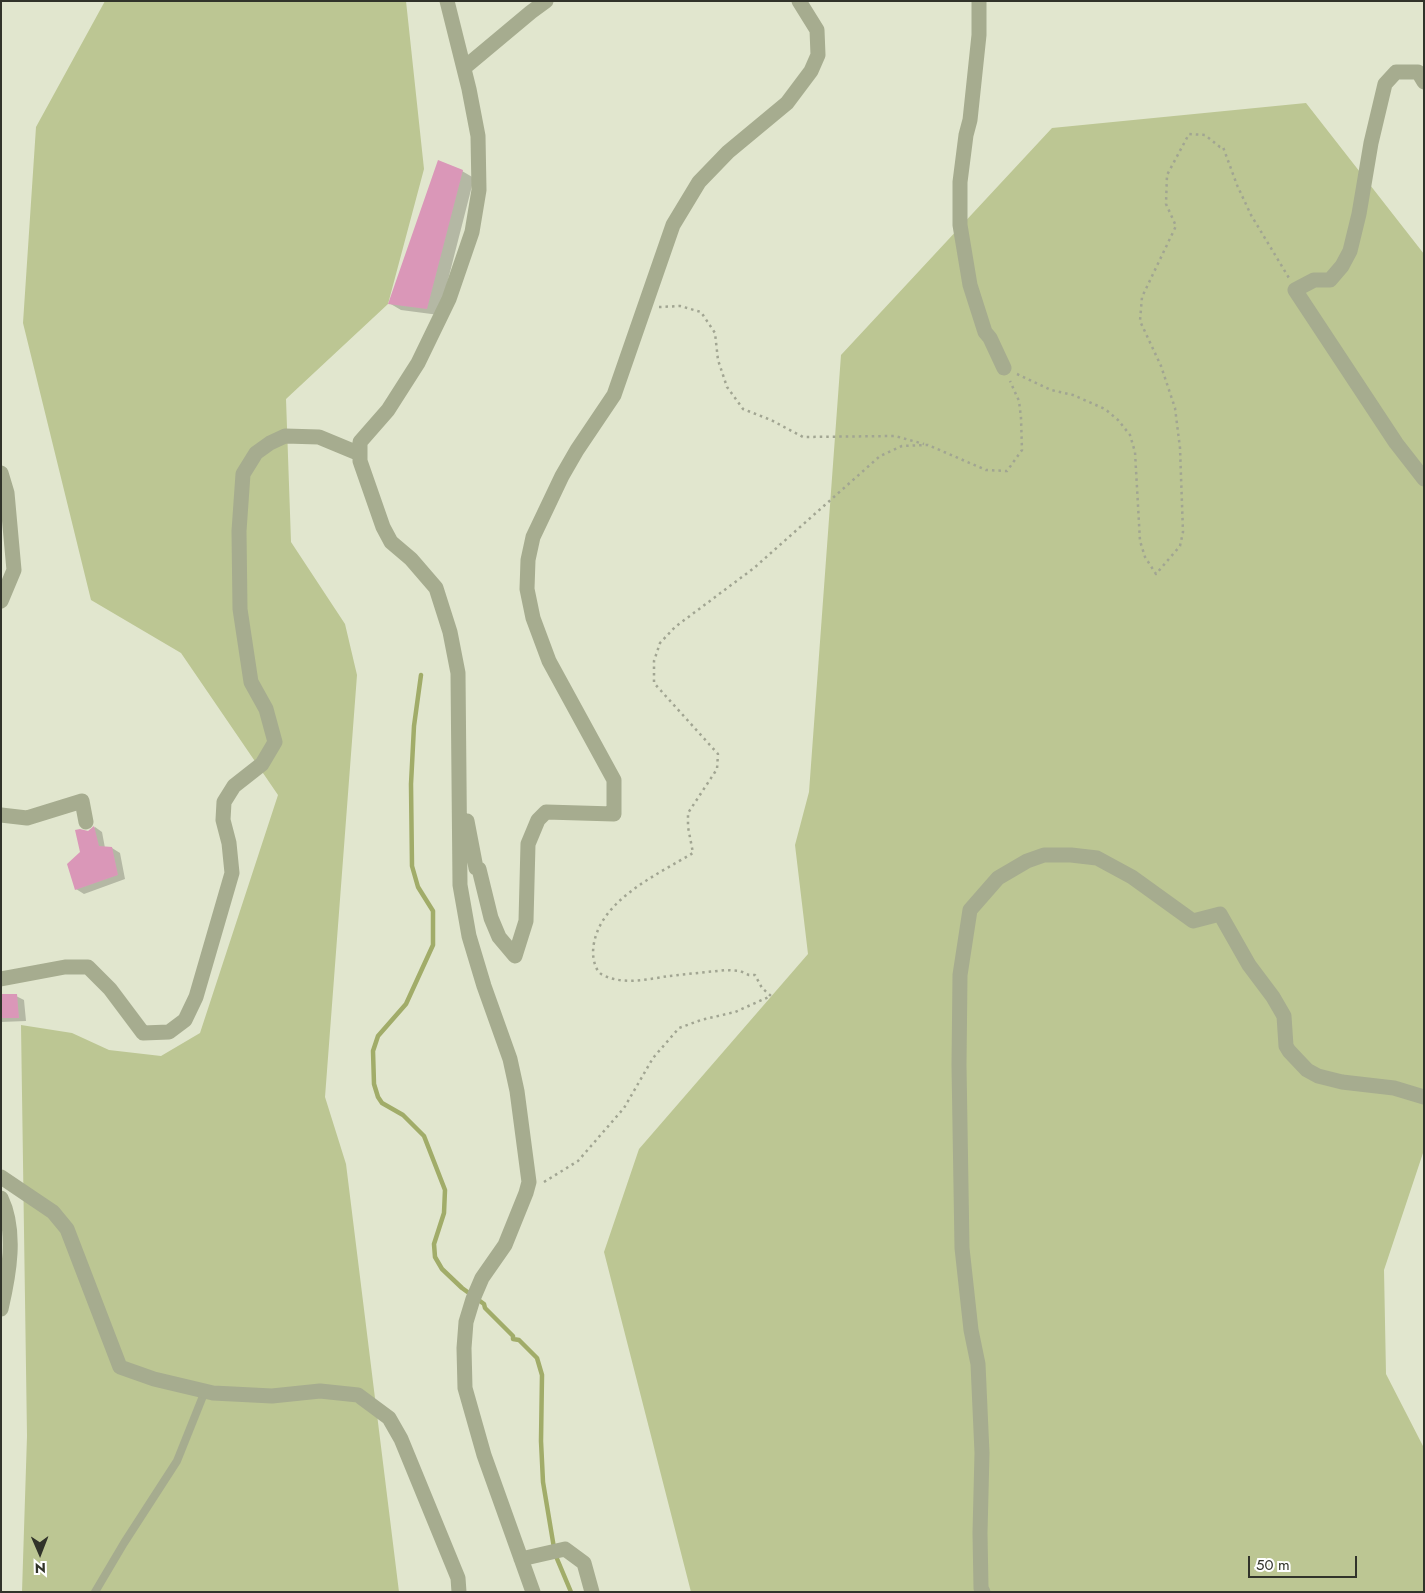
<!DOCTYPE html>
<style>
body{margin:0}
#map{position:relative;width:1425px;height:1593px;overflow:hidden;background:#e1e6ce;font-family:Jost,sans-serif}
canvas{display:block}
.frame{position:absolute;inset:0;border:2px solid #31332a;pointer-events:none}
.north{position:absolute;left:15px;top:1528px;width:50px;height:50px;-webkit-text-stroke:4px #fff;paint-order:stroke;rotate:179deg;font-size:14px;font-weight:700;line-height:20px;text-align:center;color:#31332a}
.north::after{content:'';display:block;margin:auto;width:18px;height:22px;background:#31332a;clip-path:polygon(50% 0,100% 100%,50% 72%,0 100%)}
.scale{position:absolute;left:1248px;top:1556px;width:109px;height:22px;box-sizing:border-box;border:2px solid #31332a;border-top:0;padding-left:6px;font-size:15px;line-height:18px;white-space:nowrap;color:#31332a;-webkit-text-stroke:4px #fff;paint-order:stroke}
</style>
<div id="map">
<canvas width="1425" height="1593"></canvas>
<div class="frame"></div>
<div class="north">N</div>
<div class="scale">50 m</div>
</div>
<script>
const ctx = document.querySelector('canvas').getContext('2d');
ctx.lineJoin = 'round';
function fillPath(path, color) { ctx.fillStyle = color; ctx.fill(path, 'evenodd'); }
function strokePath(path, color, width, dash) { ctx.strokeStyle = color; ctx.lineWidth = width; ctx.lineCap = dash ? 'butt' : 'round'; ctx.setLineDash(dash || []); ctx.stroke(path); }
const green = new Path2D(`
 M105,1H406L424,169L388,304L286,399L291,542L345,624L357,675L325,1097L346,1164L399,1592H22L27,1436L21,1025L72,1033L109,1050L161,1056L200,1033L278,795L181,653L91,600L23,323L36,127Z
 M1306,103L1424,254V1150L1384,1270L1386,1374L1424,1448V1592H691L604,1252L639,1149L808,954L795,845L809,792L841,355L1052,128Z`);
const shadow = new Path2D(`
 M462,171L474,178L439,315L401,310L389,303Z
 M95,827L102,832L105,848H112L120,853L125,879L84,894L76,889L82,853L89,832Z
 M1,995L16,996L24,1000L26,1021L1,1022Z`);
const stream = new Path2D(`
 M421,675L414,726L411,784L412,866L418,887L433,911V945L406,1004L378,1036L373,1051L374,1084L378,1097L382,1103L403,1115L424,1136L445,1190L444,1213L434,1244L435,1257L442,1269L462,1288L484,1304L485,1308L513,1336V1339L519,1340L537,1358L542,1375L541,1441L543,1482L555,1554L571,1592`);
const building = new Path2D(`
 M438,160L463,170L427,309L388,304Z
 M94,826L99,846L112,847L118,875L75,890L67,864L80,852L75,830L80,829L88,831Z
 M1,994H17L19,1018H1Z`);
const path = new Path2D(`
 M659,307L680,306L701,312L715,333L718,360L727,387L743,409L771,420L803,437L895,436L924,444
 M1017,374L1051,390L1073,395L1105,409L1118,420L1130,435L1135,452L1140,541L1145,557L1156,574L1180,546L1183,532L1180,448L1175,408L1161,366L1140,321L1142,297L1176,226L1166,204L1167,175L1189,134L1205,135L1220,147H1223L1237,185L1251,215L1289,278
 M544,1182L578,1161L624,1108L653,1058L679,1028L701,1020L735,1012L771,996L762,988L755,975H749L740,971L726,970C707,972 688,974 669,976C649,979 625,985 605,976C596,973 594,963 593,954C593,903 655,876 693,853L688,827V813L717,769L718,754L654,683V661L660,643L675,627L754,568L880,456L902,446L928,445L986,470L1007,471L1022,450L1021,418L1019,401L1010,381`);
const lane = new Path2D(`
 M95,1592L124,1543L177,1461L205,1391`);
const street = new Path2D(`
 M447,1L469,89L478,136L479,190L472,232L449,299L418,363L388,410L360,442V461L383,527L391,542L411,559L436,588L450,632L458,673L460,885L469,936L484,986L510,1059L517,1091L529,1182L526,1193L505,1245L482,1278L473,1299L466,1322L464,1348L465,1388L484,1455L533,1592
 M979,1V35L970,120L966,135L960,182V225L970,285L985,332L990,338L1004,368
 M464,68L531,12L546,1
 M1424,82L1418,72H1396L1385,84L1371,143L1359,214L1350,251L1342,266L1330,280H1314L1295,290L1396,443L1424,479
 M1,473L7,493L14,570L1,601
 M1,815L27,818L82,801L86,822
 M467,821L476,868L479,869L491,918L499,937L515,956L526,921L528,844L538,820L546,812L614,814V780L549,661L533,618L527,589L528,560L533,537L562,476L577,450L614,395L673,225L699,182L728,152L787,103L811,71L818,55L817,30L799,1
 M1,979L65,967H88L110,989L143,1033L169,1032L185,1020L196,997L232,873L229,843L223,820L224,802L234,786L262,764L275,742L266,709L251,682L240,609L239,531L243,474L256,453L270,443L285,436L319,437L360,454
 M1,1177L53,1212L67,1229L120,1367L154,1379L213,1393L272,1396L320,1391L358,1395L389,1418L401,1439L458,1578L459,1592
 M1,1198C17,1231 9,1275 1,1309
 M521,1559L565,1549L584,1563L592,1592
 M983,1592L981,1588L980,1533L982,1453L978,1364L971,1330L962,1248L959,1065L960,975L970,910L998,878L1027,861L1044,855H1071L1097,858L1132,877L1193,921L1220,914L1249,965L1273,997L1284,1016L1286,1046L1289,1051L1307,1070L1318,1076L1342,1082L1394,1088L1424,1097`);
fillPath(green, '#bcc693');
fillPath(shadow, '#0003');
strokePath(stream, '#a1ac69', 4.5);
fillPath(building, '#da97b8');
strokePath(path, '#a1a592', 2.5, [2.5, 4]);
strokePath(lane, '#a6ac8f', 8);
strokePath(street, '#a6ac8f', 15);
</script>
